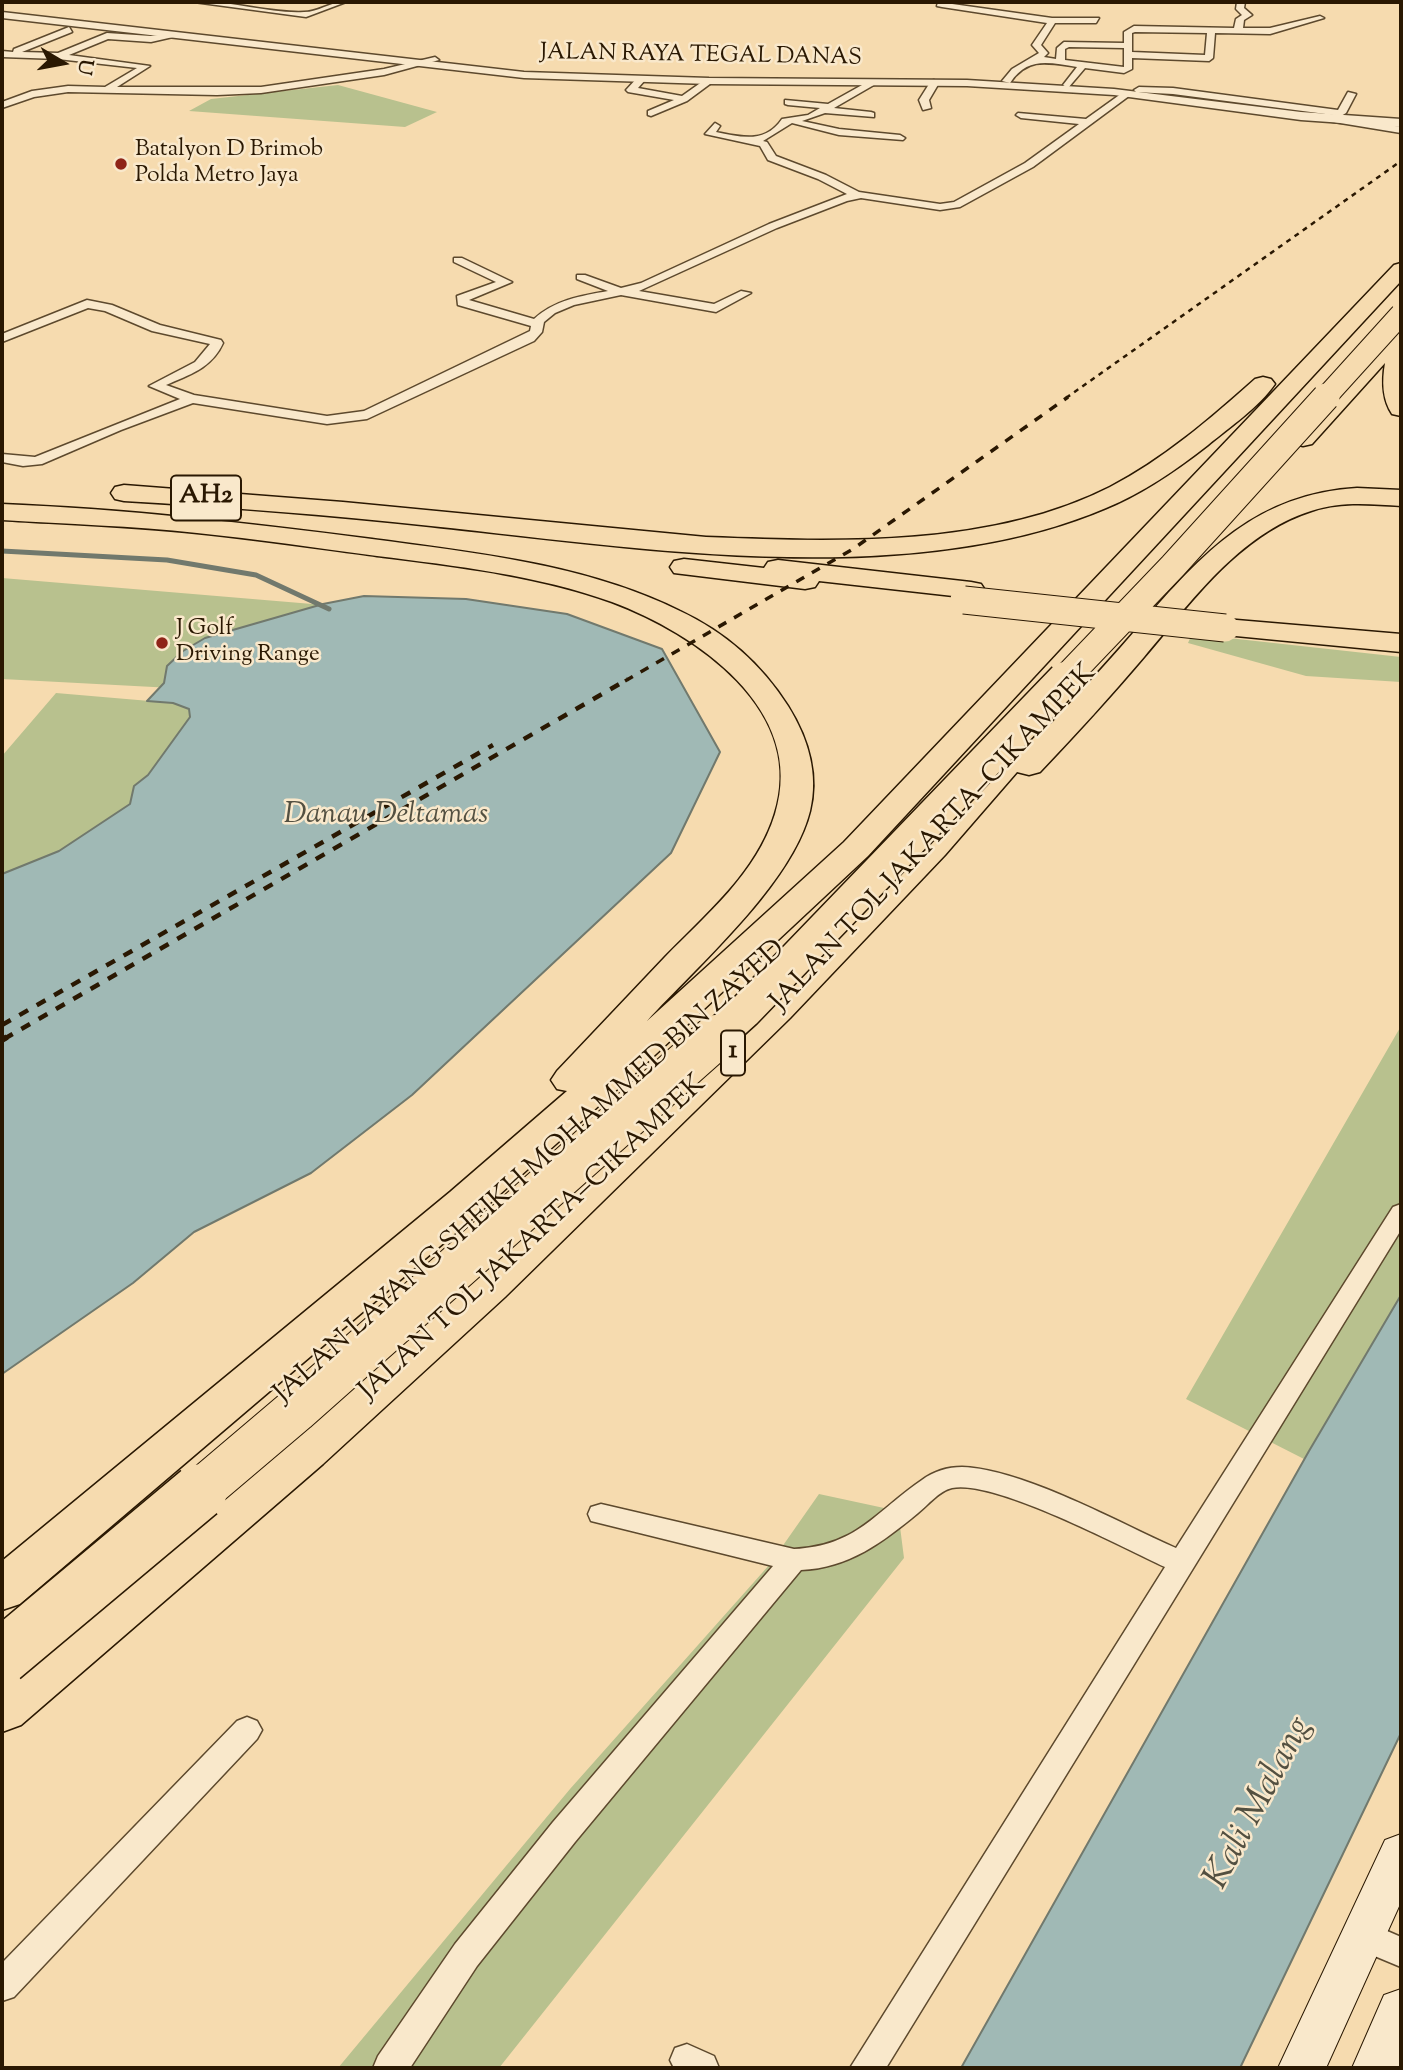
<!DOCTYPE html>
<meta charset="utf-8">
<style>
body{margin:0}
#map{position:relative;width:1403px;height:2070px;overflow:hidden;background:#f6dbaf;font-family:"Sorts Mill Goudy",serif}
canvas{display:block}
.frame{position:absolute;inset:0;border:4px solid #2a1802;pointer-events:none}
.north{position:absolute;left:28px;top:28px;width:70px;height:70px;-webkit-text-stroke:5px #f9e8cb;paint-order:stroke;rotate:100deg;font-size:19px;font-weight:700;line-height:28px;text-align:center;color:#2a1802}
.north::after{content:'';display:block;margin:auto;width:24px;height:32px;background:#2a1802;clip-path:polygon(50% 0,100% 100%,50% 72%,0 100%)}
</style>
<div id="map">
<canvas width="1403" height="2070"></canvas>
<div class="frame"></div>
<div class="north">U</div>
</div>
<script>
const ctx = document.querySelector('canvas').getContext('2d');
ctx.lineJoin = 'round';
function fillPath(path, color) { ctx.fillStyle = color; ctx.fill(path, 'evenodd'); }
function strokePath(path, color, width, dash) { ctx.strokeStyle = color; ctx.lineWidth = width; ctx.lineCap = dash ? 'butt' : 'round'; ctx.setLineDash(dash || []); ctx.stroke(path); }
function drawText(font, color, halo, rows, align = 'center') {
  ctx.font = font + ' "Sorts Mill Goudy",serif'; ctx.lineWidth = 5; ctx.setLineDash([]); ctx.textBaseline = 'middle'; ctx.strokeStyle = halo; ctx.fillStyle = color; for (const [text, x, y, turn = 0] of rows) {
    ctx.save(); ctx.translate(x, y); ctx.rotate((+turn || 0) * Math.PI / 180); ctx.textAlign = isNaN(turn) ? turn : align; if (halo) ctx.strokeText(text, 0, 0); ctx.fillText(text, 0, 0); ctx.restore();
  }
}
const green = new Path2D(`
 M338,85L437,112L405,127L189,111L211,99Z
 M2,578L348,607L286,694L2,679Z
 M1192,634L1401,657V682L1306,676L1188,643Z
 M56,693L173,703L189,709L190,717L148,775L134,786L130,804L59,851L2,874V756Z
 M1401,1026V1295L1304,1459L1186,1399Z
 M819,1494L898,1511L904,1558L499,2068H338L570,1789L770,1564Z`);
const water = new Path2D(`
 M364,596L466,599L567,614L662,649L720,752L671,853L412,1095L311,1173L194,1232L133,1283L2,1374V874L59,851L130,804L134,786L148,775L190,717L189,709L173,703L147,701L164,683L167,666L183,651L205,638L323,604Z
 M1401,1295V1733L1240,2068H961L1309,1451Z`);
const stream = new Path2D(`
 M2,551L167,560L256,575L329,609`);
const minor = new Path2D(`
 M194,2C231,0 269,14 304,12C319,12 331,1 346,2L306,17Z
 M938,2L1052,18H1099L1096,23H1055L1041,45L1048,53L1044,57L1056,59L1057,48L1064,42L1124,43V32L1134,26L1234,28L1236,19L1242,15L1236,9L1237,2H1245L1244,8L1252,15L1244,20L1243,28H1270L1320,16L1324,18L1270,34L1215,33L1213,58L1209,61L1132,58V69L1124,73L1085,68L1068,88L1063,85L1077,67C1049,63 1028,56 1010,83L1002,81L1012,69L1039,53L1032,45L1047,23L942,7L937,6ZM1135,32L1207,33L1205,55L1132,52V33ZM1069,47L1124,48V67L1065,60V49Z
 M69,27L72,32L22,52L58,53L107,33L151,36L173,33V37L151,42L108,39L69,55L150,66L117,87H261L384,69L435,57L439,60L384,75L261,93L217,95L68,92L34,97L2,108V102L32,91L68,86L105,87L137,68L58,59L2,57V51L13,52L14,49Z
 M638,77L646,79L638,88L682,96L706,79L714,81L687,101L651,116L648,115V111L674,100L628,92L626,90Z
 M871,80L879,82L834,108L871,112L874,113V117L825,113L802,121L839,129L900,135L905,138L903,140L839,135L792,123L763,141L767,142L776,156L826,175L859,192L940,204L954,202L1025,163L1079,124L1021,118L1016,115L1018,113L1086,119L1125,91L1133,93L1033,167L960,207L940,210L861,198L847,201L777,228L639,291L714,304L741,291L751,293L716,312L621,295L574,305L555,313L544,322L542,332L534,341L367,419L327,424L193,403L121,430L42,464L23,466L2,462V454L35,457L180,399L149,386L195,362L210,344L152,331L105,311L88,308L2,342V334L87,300L112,305L160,325L221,340L223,343C212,368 189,375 166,385L194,395L327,416L364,411L530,331L531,326L458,305L457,296L496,282L454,262V258H462L512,282L469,300L534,319C555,300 580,296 608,291L577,279V275H585L621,288L641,283L769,224L847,194L818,179L768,160L760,146L705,134L715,123L720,126L716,132C741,137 765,144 782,119L808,115L820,108L788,105L785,104V100L828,104Z
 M934,80L939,83L929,100L931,108L923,110L919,100L931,81Z
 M1139,87L1173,88L1338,110L1348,92L1356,94L1346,113L1341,116L1173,94L1136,92L1134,90Z
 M1325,115L1401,127V133L1322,120V116Z
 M1401,1204V1230L886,2068H850L1165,1567C1122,1547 994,1479 952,1488C939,1491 928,1505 918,1513C883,1542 849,1568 801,1570L575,1842L477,1966L410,2068H373L378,2056L455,1944L553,1822L773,1566L591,1521L588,1514L591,1507L601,1504L794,1549C857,1546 875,1512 922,1480C934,1471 948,1467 962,1467C1023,1469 1119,1523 1176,1548L1393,1207Z
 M247,1717L257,1721L262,1730L257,1739L14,1997L2,2001V1963L237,1721Z
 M1364,1921L1401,1937V1967L1353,1947L1348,1936L1353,1925Z
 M687,2044L714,2056L719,2068H674L670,2060L675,2048Z`);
const tertiary = new Path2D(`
 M2,12L524,72L709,78L967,80L1114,89L1301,112L1401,119V127L1301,120L1114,95L967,86L709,84L524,78L2,18Z`);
const secondary = new Path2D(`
 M1401,1834V1902L1326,2068H1278L1385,1840Z
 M1401,1989L1400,2068H1352L1384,1995Z`);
const motorway = new Path2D(`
 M1401,263V281L868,856L641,1068L480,1212L20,1604L2,1610V1561L450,1192L567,1091L557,1089L551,1080L557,1071C593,1033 629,995 665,957C706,915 757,873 775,814C808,709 695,633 612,602C537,575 456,566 377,556C317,548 257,539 197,533C132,526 67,524 2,520V504C126,509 249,523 372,539C476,553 585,564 680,611C725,632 762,665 788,706C808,738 819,774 810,811C792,884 697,966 647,1021L844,842L1394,265Z
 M1401,325V416L1392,414C1382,399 1382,381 1385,363L1312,444L1303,446L1294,444L1291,439L1294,434L1393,327Z
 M1263,377L1271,379L1275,384C1259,407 1230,427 1208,445C1176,470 1143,493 1106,508C909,592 638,548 431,526C329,515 226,507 124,501L115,499L111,493L115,487L124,485L343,502L706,537C836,542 990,548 1110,487C1164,459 1210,419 1255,379Z
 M1357,488L1401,490V506C1371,504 1340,501 1311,511C1239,534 1191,602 1144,657C1111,696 1076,734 1040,772L1029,775L1017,772L945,855L790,1018L505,1297L323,1464L21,1725L2,1732V1677L289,1438L473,1275L764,1002L921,841L1027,721L1038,719L1051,724C1081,691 1111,659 1140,625C1203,553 1256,494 1357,488Z
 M684,559L764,568L768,562L778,560L971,582L981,584L985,590L981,596L971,598L819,581L815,587L805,589L674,573L670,567L674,561Z
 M1225,619L1401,634V652L1215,634L1210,628L1215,622Z`);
const railFar3 = new Path2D(`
 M1066,398L1401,161`);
const railFar2 = new Path2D(`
 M625,681L853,549L1068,397`);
const railFar1 = new Path2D(`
 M2,1025L493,745
 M4,1039L628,679`);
const rail = new Path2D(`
 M2,1040L7,1037`);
const motorwayBridgeFar4 = new Path2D(`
 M1325,398L1401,314`);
const motorwayBridgeFar3 = new Path2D(`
 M964,600L1225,628
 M1063,681L1173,566L1326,397`);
const motorwayBridgeFar2 = new Path2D(`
 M714,1039L745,1011L1065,679`);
const motorwayBridgeFar1 = new Path2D(`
 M197,1494L296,1410L716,1037`);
const motorwayBridge = new Path2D(`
 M2,1657L199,1492`);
const markers = [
 [121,164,7,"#8f2418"],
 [162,643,7,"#8f2418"]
];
const farStreetnames = [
 ["JALAN RAYA TEGAL DANAS",701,57,1]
];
const farPoinames = [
 ["Batalyon D Brimob",135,151],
 ["Polda Metro Jaya",135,177],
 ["J Golf",176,630],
 ["Driving Range",176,656]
];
const shields = [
 [206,498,70],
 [733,1053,24]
];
const shieldNames = [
 ["AH2",206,498],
 ["1",733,1053]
];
const streetNames = [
 ["JALAN TOL JAKARTA–CIKAMPEK",935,839,-47],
 ["JALAN LAYANG SHEIKH MOHAMMED BIN ZAYED",531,1173,-42],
 ["JALAN TOL JAKARTA–CIKAMPEK",534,1239,-43]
];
const waterNames = [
 ["Danau Deltamas",386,817]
];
const nearWaternames = [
 ["Kali Malang",1261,1804,-62]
];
fillPath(green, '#b8c18e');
fillPath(water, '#a0b9b5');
strokePath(water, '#71796d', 2);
strokePath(stream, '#71796d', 5);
strokePath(minor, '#5d492d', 3);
strokePath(tertiary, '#5d492d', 3);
strokePath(secondary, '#2a1802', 2);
strokePath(motorway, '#2a1802', 3);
fillPath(minor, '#f9e8cb');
fillPath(tertiary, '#f9e8cb');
fillPath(secondary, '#f9e8cb');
fillPath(motorway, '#f6dbaf');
strokePath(railFar3, '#2a1802', 2.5, [5, 5]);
strokePath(railFar2, '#2a1802', 3.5, [9, 9]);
strokePath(railFar1, '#2a1802', 4.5, [10, 10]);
strokePath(rail, '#2a1802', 6, [14, 14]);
strokePath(motorwayBridgeFar4, '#2a1802', 23, []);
strokePath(motorwayBridgeFar3, '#2a1802', 29, []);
strokePath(motorwayBridgeFar2, '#2a1802', 37, []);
strokePath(motorwayBridgeFar1, '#2a1802', 46, []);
strokePath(motorwayBridge, '#2a1802', 58, []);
strokePath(motorwayBridgeFar4, '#f6dbaf', 21);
strokePath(motorwayBridgeFar3, '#f6dbaf', 27);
strokePath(motorwayBridgeFar2, '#f6dbaf', 34);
strokePath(motorwayBridgeFar1, '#f6dbaf', 44);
strokePath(motorwayBridge, '#f6dbaf', 55);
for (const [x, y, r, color] of markers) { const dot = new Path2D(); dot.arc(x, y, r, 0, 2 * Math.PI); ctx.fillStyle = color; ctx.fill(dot); strokePath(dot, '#f9e8cb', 2.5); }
drawText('23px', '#2a1802', '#f9e8cb', farStreetnames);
drawText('23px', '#2a1802', '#f9e8cb', farPoinames, 'left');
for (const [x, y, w] of shields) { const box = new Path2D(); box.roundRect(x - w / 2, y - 22.5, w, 45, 5); ctx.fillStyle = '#f9e8cb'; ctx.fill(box); strokePath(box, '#2a1802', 2); }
drawText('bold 26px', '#2a1802', null, shieldNames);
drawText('28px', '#2a1802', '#f9e8cb', streetNames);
drawText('italic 30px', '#535041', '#f9e8cb', waterNames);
drawText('italic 37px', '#535041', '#f9e8cb', nearWaternames);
</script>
